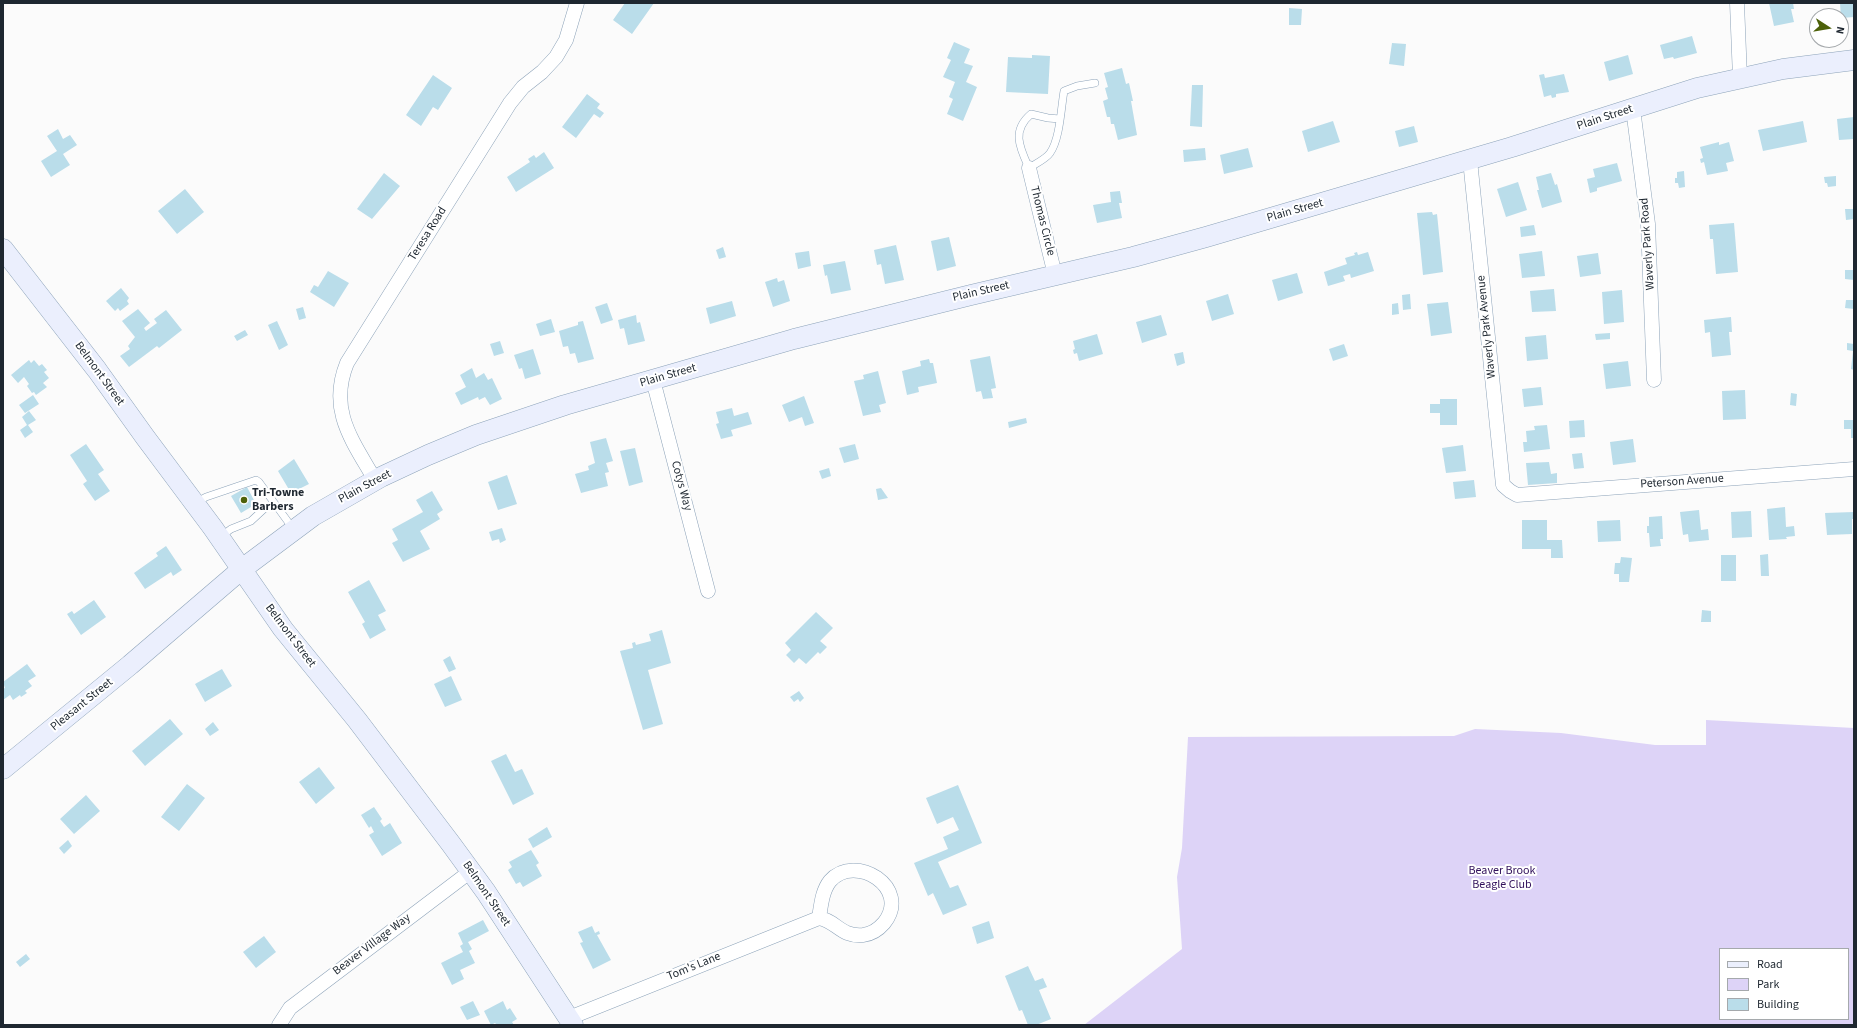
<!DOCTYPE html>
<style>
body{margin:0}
#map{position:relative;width:1857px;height:1028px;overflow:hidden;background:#fbfbfb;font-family:"Source Sans 3",sans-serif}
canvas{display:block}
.frame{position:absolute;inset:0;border:4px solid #1e2730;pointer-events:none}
.legend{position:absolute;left:1719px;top:948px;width:130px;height:72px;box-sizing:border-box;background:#fff;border:1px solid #a5a9ac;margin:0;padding:5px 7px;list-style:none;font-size:12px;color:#1e2730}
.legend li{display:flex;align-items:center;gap:8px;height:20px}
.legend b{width:20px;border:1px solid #a5a9ac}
.north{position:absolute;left:1809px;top:8px;width:40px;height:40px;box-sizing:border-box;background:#fff;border:1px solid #a5a9ac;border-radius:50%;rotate:102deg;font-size:11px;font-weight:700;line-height:16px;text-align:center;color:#1e2730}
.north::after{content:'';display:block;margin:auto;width:14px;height:18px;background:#4d610a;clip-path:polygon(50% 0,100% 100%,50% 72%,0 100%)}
</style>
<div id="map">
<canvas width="1857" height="1028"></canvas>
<div class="frame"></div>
<ul class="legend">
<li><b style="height:5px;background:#ebeffd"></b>Road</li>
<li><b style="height:11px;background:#ddd3f7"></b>Park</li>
<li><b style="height:11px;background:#baddea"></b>Building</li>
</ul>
<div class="north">N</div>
</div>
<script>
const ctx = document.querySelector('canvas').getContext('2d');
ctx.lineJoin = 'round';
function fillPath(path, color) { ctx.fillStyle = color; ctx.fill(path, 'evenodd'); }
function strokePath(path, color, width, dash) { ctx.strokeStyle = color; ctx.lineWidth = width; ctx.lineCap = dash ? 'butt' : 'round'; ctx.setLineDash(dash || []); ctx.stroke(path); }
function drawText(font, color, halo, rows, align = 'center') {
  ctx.font = font + ' "Source Sans 3",sans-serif'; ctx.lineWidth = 4; ctx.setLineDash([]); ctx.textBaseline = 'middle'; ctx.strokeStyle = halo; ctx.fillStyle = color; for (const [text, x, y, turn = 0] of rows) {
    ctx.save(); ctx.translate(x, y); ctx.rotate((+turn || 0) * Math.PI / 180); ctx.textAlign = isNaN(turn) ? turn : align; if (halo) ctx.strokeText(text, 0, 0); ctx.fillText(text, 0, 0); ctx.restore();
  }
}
const green = new Path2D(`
 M1706,720L1854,728V1025H1084L1182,949L1177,877L1182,848L1188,737L1454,736L1475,729L1561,733L1655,745H1706ZM1720,949H1848V1019H1720Z`);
const building = new Path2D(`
 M625,3H654L632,34L613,20Z
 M1769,3H1793L1794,9H1791L1794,22L1774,26Z
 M1840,3H1854V17L1841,18Z
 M1289,8L1302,9L1301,25H1289Z
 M1692,36L1697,53L1674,59L1673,57L1664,59L1660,45Z
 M954,42L970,49L964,63L973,66L966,82L977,87L963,121L947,114L953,99L949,97L955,82L943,77L951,60L947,58Z
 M1392,43L1406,44L1404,66L1389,64Z
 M1032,55L1050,56L1048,94L1006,92L1008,57L1032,58Z
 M1628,55L1633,74L1609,81L1604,62Z
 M1122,68L1126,84L1129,83L1133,101H1131L1137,135L1118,140L1114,124H1111L1110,117H1107L1103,101L1108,99L1105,88L1108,87L1104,73Z
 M1544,74L1545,78L1564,74L1569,92L1556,94V97L1552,98L1551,95L1544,97L1539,75Z
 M433,75L452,88L438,110L433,107L421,126L406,115Z
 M1192,85H1203L1202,127L1190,126Z
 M587,94L600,104L597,108L604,113L600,118L594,114L576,138L562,127Z
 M1854,117V139L1839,140L1837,119Z
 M1333,121L1340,142L1308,152L1302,131Z
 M1803,121L1807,142L1763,151L1758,130Z
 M1414,126L1418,142L1399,147L1395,131Z
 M58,129L63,139L70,135L77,145L63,154L70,165L51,177L41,161L57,151L47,136Z
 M1719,142V145L1729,142L1734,161L1726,163L1728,171L1707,175L1704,162L1701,163L1700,159L1703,158L1700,147Z
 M1205,148L1206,160L1184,162L1183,150Z
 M1248,148L1253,167L1224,174L1220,155Z
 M544,152L554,168L516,192L507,177L530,162L528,159L534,155L536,158Z
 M1617,163L1622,181L1597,188V191L1590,193L1587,179L1595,177L1593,169Z
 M1684,171L1685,187L1679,188L1678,183H1675V178H1677V172Z
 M384,173L400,186L372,219L357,209Z
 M1551,173L1555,185L1557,184L1562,202L1542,208L1537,190H1539L1536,177Z
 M1836,176V186L1828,187L1827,183H1825L1824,177Z
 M1518,182L1527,210L1506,217L1497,189Z
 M185,189L204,212L177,234L158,211Z
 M1120,191L1122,203H1119L1122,218L1097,223L1093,205L1111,202L1110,192Z
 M1845,209H1854V219L1846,220Z
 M1432,212L1433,215L1437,214L1443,272L1423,275L1417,213Z
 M1734,223L1738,272L1716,274L1713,239H1710L1709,225Z
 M1534,225L1536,235L1521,237L1520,227Z
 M949,237L956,266L937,271L931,241Z
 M896,245L904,280L885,284L881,264L877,265L874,250Z
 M723,247L726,257L719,259L716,250Z
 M809,251L811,266L798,269L795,253Z
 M1542,251L1545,276L1522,278L1519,254Z
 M1357,252L1358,255L1368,252L1374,271L1351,278L1350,274L1343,276L1345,281L1328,286L1324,272L1347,264L1345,258L1355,255L1354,253Z
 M1598,253L1601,274L1580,277L1577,256Z
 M845,261L851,290L831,294L827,275L825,276L823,265Z
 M1845,270H1854V280L1845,279Z
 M328,271L349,283L334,307L310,292L314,285L318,287Z
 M1297,273L1303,293L1278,301L1272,280Z
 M777,278L778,282L784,280L790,301L773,307L765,282Z
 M121,288L129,298L127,301L129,304L120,311L118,308L115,311L106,301Z
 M1554,289L1556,311L1532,312L1530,291Z
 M1622,290L1624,322L1604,324L1602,292Z
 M1228,294L1234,314L1212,321L1206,301Z
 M1410,294L1411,309L1403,310L1402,295Z
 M1846,300H1854V309L1845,308Z
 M732,301L736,316L710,324L706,308Z
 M1448,302L1452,333L1431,336L1427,304Z
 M607,303L613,320L601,324L595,307Z
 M1398,303L1399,314L1392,315V304Z
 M303,307L306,318L299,320L296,309Z
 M138,309L150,323L144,328L146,331L157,323L154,319L166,310L182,330L159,348L157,346L129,367L120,356L130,349L128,346L135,337L122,321Z
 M636,315L637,323L640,322L645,341L628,345L624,328L620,329L618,320Z
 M1161,315L1167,335L1142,343L1136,322Z
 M1731,317L1732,332H1729L1731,355L1712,357L1710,332L1705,333L1704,320Z
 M551,319L555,332L540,336L536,324Z
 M277,321L288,345L279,350L268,325Z
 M583,321L594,359L578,363L575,353L570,354L568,346L563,347L559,331L578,325V322Z
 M245,330L248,335L237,341L234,336Z
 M1610,333V339L1596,340L1595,334Z
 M1097,334L1103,354L1079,361L1077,353L1074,354L1073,350L1075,349L1073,341Z
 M1546,335L1548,359L1527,361L1525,337Z
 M500,341L504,353L494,356L490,344Z
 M1847,343L1854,344V370L1851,369L1853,351L1847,350Z
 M1344,344L1348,356L1333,361L1329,349Z
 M533,349L541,374L525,379L522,368L519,369L514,355Z
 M1183,352L1185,363L1177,366L1174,354Z
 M990,356L996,388L991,389L993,398L983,399L981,391L976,392L970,360Z
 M929,359L930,363H933L937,383L918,387L919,392L907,395L902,371L921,366L920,361Z
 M29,360L31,363L34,360L39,366L42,364L47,370L44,372L49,378L43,383L47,387L36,395L34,392L32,393L27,386L29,384L24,377L18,383L11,375Z
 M1628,361L1631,386L1606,389L1603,364Z
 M472,368L476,378L484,373L488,380L492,378L502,399L490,405L485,397L479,400L478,397L461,405L455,393L466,387L460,375Z
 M878,371L886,403L879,405L881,412L863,416L854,381L864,379L863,375Z
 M1541,387L1543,405L1524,407L1522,389Z
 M1745,390L1746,419L1723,420L1722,391Z
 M1791,393L1797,394L1796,406L1790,405Z
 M33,395L39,404L25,413L19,405Z
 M804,396L814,423L805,426L802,417L789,422L782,405Z
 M1440,399H1457V425H1440V413H1430V404H1440Z
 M732,408L734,416L748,412L752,424L731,430L733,436L721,439L716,424L719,423L716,412Z
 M29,411L36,420L28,425L33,432L25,438L20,430L27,425L22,417Z
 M1026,418L1027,423L1009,428L1008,422Z
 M1584,420L1585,437L1570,438L1569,421Z
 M1844,420H1854V438H1851V429H1844Z
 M1547,425L1550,449L1524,452L1523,442H1527L1526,431L1535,430L1534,426Z
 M606,438L613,461L606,463L609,472L605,473L608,486L581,493L575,474L589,470L588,466L595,463L590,442Z
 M1633,439L1636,462L1613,465L1610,442Z
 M86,444L104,470L98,474L110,491L95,501L83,484L87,481L70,455Z
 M855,444L859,459L844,463L839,448Z
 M1463,445L1466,471L1446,473L1442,448Z
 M635,448L643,482L629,486L620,451Z
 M1582,453L1584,468L1574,469L1572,454Z
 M294,459L309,484L291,493L278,471Z
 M1549,462L1551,474L1557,473V483L1528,485L1526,463Z
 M829,468L831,476L822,479L819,471Z
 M507,475L517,504L498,510L488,482Z
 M1474,480L1476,497L1455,499L1453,482Z
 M247,487L256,504L241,513L231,496Z
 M881,488L888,498L878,500L876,489Z
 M432,491L443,510L437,514L440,519L420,531L430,549L403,562L392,543L398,540L392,529L423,512L416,500Z
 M1785,507L1786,527L1794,526L1795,536L1786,537L1787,539L1769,540L1767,509Z
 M1699,510L1701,530L1708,529L1709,540L1689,542L1688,534L1683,535L1680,512Z
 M1751,511L1752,537L1732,538L1731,512Z
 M1854,512V519H1852V534L1827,535L1825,513Z
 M1662,516L1663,539H1660L1661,546L1650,547L1649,533H1647V526H1649V517Z
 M1522,520H1547V540H1562L1563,558H1551V549H1522Z
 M1620,520L1621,541L1598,542L1597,521Z
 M502,528L506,540L500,543L499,539L492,541L489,532Z
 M166,546L182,570L173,576L171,572L145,589L134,573L158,556L156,553Z
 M1768,554L1769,576H1761L1760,555Z
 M1721,555H1736V581H1721Z
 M1621,557L1632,558L1629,582H1619V574H1614L1615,563H1620Z
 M369,580L386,611L378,615L386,630L370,639L362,624L365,622L348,592Z
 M94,600L106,617L81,635L67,614L72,611L74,614Z
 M1702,610L1711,611V622H1701Z
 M816,612L833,628L820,641L827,647L820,654L818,652L806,664L799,658L794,663L786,655L791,650L785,643Z
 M662,630L671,663L648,670L663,724L643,730L620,651L633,648L632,643L635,642L636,645L651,641L649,634Z
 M450,656L456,669L449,672L443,660Z
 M27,664L36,676L28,681L32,686L25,691L27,693L21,697L20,695L13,700L10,695L3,700V689L5,688L3,682Z
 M222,669L232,686L205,702L195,684Z
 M451,676L462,700L445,707L434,684Z
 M799,691L804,698L800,702L798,699L794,702L790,697Z
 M170,719L183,734L145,766L132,751Z
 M213,722L219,730L210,736L205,729Z
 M506,754L515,772L522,769L534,794L513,805L491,761Z
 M319,767L335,788L316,804L299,782Z
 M187,784L205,798L179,831L161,817Z
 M958,785L982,843L938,862L950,888L958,885L967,905L943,915L933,893L928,896L914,863L948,849L943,837L959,830L953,817L937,824L926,798Z
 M86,795L100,811L74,834L60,819Z
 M374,807L382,819L380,821L384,827L390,823L402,843L382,856L369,835L374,832L371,826L369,828L361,815Z
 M547,827L552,837L533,848L528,839Z
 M68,840L72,846L64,854L59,848Z
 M531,850L539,863L536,865L542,876L523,887L520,882L516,884L508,870L512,867L509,862Z
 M483,920L489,931L468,942L472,949L469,951L475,963L460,970L464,979L452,985L441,963L463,952L460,946L463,944L458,933Z
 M989,921L994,938L977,944L972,927Z
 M592,926L595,933L599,931L600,934L597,935L611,960L593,969L580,943L583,942L578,932Z
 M264,936L276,952L256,968L243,952Z
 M26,954L30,959L20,967L16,962Z
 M1028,966L1035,981L1043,978L1047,987L1039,990L1051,1019L1036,1025H1028L1022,1010L1019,1011L1005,976Z
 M473,1001L480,1015L467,1020L460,1007Z
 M503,1001L507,1010L510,1008L517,1019L512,1022L514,1025H497L495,1023L491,1025L484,1011Z`);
const service = new Path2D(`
 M1060,119L1048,118L1031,114C1011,131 1020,148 1029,168C1035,164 1046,159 1050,153C1060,139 1061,108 1064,91L1077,86L1095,83
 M195,503L206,497L256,480L259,482L294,530
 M220,537L231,529L251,521L265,508L275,504`);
const minor = new Path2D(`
 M1737,3L1740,78
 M1633,109L1648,224L1654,380
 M1470,160L1503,485L1510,491L1517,495L1854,469
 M1029,168L1055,275
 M653,380L708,591
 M375,480C352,440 328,410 347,363L510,103L523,87L542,72L556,57L566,40L577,3
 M569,1018L819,918C821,906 822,891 830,881C855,852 912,888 884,923C878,930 872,934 863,935C840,937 837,921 819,918
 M279,1025L290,1008L471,871`);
const secondary = new Path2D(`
 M3,249L97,370L145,437L213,528L283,629L357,720L451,844L486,892L573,1025
 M3,769L130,665L242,569L313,516L381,477L428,455L476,435L565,405L794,339L971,295L1133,257L1206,237L1512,147L1697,88L1783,69L1854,60`);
const markers = [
 [244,500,4,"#4d610a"]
];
const streetNames = [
 ["Plain Street",1605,118,-18],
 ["Plain Street",1295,211,-16],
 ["Thomas Circle",1042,221,76],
 ["Teresa Road",428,234,-58],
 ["Waverly Park Road",1648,244,-94],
 ["Plain Street",981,292,-13],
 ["Waverly Park Avenue",1487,327,-96],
 ["Belmont Street",99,374,54],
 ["Plain Street",668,376,-16],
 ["Peterson Avenue",1682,482,-4],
 ["Cotys Way",681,486,75],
 ["Plain Street",365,487,-28],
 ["Belmont Street",290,636,53],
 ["Pleasant Street",82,705,-39],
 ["Belmont Street",486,894,56],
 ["Beaver Village Way",372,945,-37],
 ["Tom's Lane",694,967,-22]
];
const poiNames = [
 ["Tri-Towne",252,493],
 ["Barbers",252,507]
];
const parkNames = [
 ["Beaver Brook",1502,871],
 ["Beagle Club",1502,885]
];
fillPath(green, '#ddd3f7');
fillPath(building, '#baddea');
strokePath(service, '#8da3b9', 8);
strokePath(minor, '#8da3b9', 15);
strokePath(secondary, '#8da3b9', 21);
strokePath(service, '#fff', 7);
strokePath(minor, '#fff', 14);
strokePath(secondary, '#ebeffd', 20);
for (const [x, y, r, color] of markers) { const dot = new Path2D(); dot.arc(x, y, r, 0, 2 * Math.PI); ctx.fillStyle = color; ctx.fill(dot); strokePath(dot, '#fff', 1.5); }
drawText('12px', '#1e2730', '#fff', streetNames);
drawText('bold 12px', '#1e2730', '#fff', poiNames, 'left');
drawText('12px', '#32125c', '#fff', parkNames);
</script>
